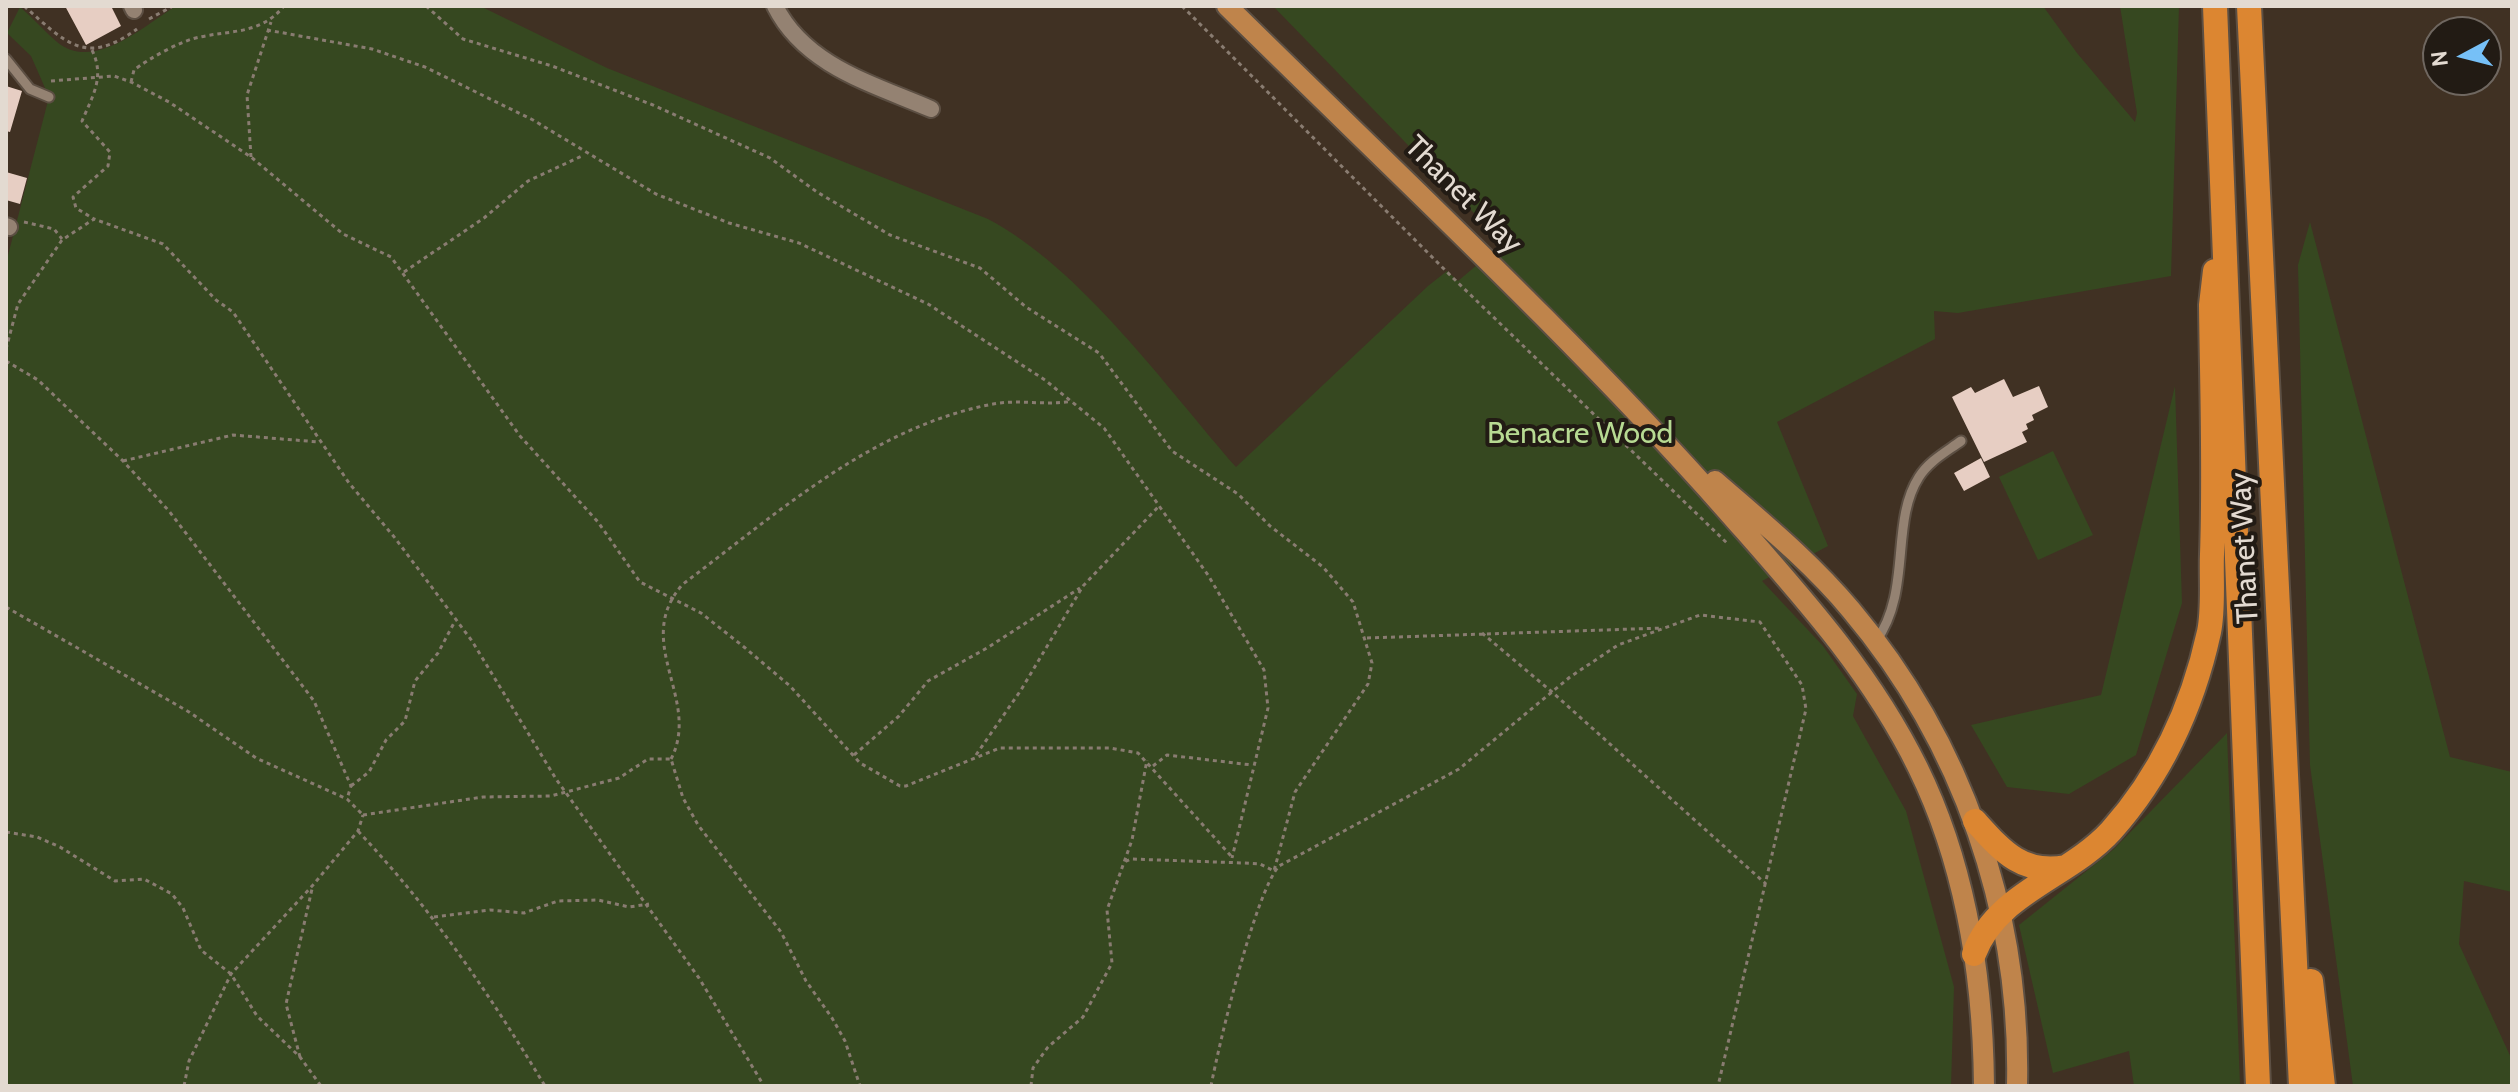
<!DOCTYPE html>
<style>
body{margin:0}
#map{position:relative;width:2518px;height:1092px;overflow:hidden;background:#403123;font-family:Cabin,sans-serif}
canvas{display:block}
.frame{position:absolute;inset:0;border:8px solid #e3dad1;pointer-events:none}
.north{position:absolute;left:2422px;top:16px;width:80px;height:80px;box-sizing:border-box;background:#221b14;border:2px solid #6f6760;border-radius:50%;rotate:263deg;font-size:22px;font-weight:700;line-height:32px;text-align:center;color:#e3dad1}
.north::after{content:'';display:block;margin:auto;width:28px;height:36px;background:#76c0f7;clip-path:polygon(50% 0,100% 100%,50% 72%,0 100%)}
</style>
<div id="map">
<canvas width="2518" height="1092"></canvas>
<div class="frame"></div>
<div class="north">N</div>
</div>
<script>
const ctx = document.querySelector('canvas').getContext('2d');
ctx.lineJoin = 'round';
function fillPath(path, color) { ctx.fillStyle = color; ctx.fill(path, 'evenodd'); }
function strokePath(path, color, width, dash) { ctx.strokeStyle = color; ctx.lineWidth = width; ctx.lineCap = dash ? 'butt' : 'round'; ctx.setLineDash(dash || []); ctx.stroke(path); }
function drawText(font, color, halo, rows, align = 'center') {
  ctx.font = font + ' Cabin,sans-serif'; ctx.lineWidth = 8; ctx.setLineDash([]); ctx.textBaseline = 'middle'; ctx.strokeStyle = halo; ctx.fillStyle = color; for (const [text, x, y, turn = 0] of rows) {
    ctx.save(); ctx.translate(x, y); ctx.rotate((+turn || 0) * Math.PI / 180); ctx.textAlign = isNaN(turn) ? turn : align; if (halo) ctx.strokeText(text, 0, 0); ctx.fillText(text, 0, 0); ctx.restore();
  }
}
const green = new Path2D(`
 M176,6H480L607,68L988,219C1081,268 1166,387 1236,467L1428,286L1447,271L1458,281L1503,243L1273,6H2043L2077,53L2135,122L2137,113L2120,6H2179L2171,276L1958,313L1934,311L1935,339L1777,422L1828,546L1762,581L1823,646L1857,694L1853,716L1906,811L1954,987L1951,1086H6V263L49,97L31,56L7,33L20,7C33,18 44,31 57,42C94,73 146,24 176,6Z
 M2310,222L2450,757L2512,772V892L2464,881L2459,944L2512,1060V1086H2353L2310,765L2298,265Z
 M2175,386L2182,603L2136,755L2069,794L2007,787L1971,725L2101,695Z
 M2053,451L2093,535L2038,560L1999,477Z
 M2227,733L2240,1086H2134L2129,1051L2053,1073L2019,925L2114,849Z`);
const building = new Path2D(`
 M65,6H111L121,26L86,45Z
 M6,86L22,91L10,132L6,131Z
 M6,172L27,178L20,204L6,200Z
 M2004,379L2013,397L2039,386L2048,407L2032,415L2034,420L2026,424L2028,429L2022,432L2027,442L1984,462L1952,397L1971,387L1975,393Z
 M1981,458L1990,477L1964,491L1954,473Z`);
const path = new Path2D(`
 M24,6C65,42 85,67 137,29
 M426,6L463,39L552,66L653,105L770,158L817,192L890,235L980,268L1026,307L1099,353L1172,451L1238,494L1270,526L1323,567L1353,602L1372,663L1368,684L1295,792L1274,871L1260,864L1244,863L1131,859L1124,862
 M1182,6L1452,277L1729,545
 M149,19L173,6
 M267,30L372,49L425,67L533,120L656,194L729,223L799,243L928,304L1045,380L1104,428L1208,575L1264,670L1268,708L1232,858
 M92,50C105,77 93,95 82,121L110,152L108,166L73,197L76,208L94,219
 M51,81L114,76L131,82L169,102L251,157L343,234L391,257L520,436L598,522L640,582L701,613L744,647L790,686L860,763L900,786H906L1000,748H1110L1138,753L1232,857
 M131,82L134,70C148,59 182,40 200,37C233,30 261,34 284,6
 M251,157L247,95L271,22
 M24,222L54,229L62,239
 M404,272L484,218L528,181L584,155
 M6,349L18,304L62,240L94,219L163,244L216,300L233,312L349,483L395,538L472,641L556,779L699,978L764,1086
 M6,361L38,380L123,461L169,511L314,701L351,786L347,799
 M123,461L233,435L319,442
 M6,607L189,712L256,758L347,799L363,815
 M1482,633L1552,692L1766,884
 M1367,638L1663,628
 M854,755L899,716L928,681L987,648L1080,588
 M976,755L1021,690L1083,586L1160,505
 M671,759C702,699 631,642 683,584C778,513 872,427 993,404C1019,399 1046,406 1072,401
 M1153,766L1167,755L1252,765
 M351,786L369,772L386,740L405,721L415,681L438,653L455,621
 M363,815L483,797L551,796L619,778L648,759H671L683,798L698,825L781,932L806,981L832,1018L845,1041L860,1086
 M358,831C434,912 488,992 545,1086
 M6,832L37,837L60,847L115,881L144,879L172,894L183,908L201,950L231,974L257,1016L300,1057L321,1086
 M434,917L490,910L524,913L558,901L598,900L629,907L649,904
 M300,1057L286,1004L312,889
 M184,1086L189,1061L231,974L313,885L358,831L363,815
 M1031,1086L1033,1068L1048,1047L1083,1017L1112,963L1107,910L1132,840L1147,760
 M1211,1086C1219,1044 1255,893 1279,866L1459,769L1570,677L1618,645L1700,615L1760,622L1802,685L1806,709L1718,1086`);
const lane = new Path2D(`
 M6,59L30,89L49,97
 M1876,641C1912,591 1890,522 1919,477C1929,461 1946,452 1961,441`);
const street = new Path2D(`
 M132,6L134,10
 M775,6C805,66 873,84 931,109
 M6,226L9,227`);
const primary = new Path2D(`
 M1227,6C1395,172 1570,334 1727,511C1798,592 1870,670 1918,768C1966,866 1983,977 1984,1086
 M1715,481C1762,522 1811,562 1851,610C1963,743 2021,912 2017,1086`);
const highway = new Path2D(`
 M2215,6L2258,1086
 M2249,6L2301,1086
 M1975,821C2002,851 2022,875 2066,867
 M1974,954C1996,893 2069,877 2111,831C2161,775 2193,705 2209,632C2214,608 2211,579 2212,554C2215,471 2212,388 2211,305L2215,271
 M2311,981L2323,1086`);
const streetNames = [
 ["Thanet Way",1463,195,45],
 ["Thanet Way",2245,548,-93]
];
const parkNames = [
 ["Benacre Wood",1580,434]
];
fillPath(green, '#364820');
fillPath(building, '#e7cec3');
strokePath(lane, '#5c4f43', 13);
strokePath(street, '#5c4f43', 20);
strokePath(primary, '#5c4f43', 24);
strokePath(highway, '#5c4f43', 28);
strokePath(path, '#897c71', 3, [4, 4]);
strokePath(lane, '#948272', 9);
strokePath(street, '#948272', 16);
strokePath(primary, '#bf844b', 20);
strokePath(highway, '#dc8631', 24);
drawText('30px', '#e3dad1', '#221b14', streetNames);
drawText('30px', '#b7da92', '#221b14', parkNames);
</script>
